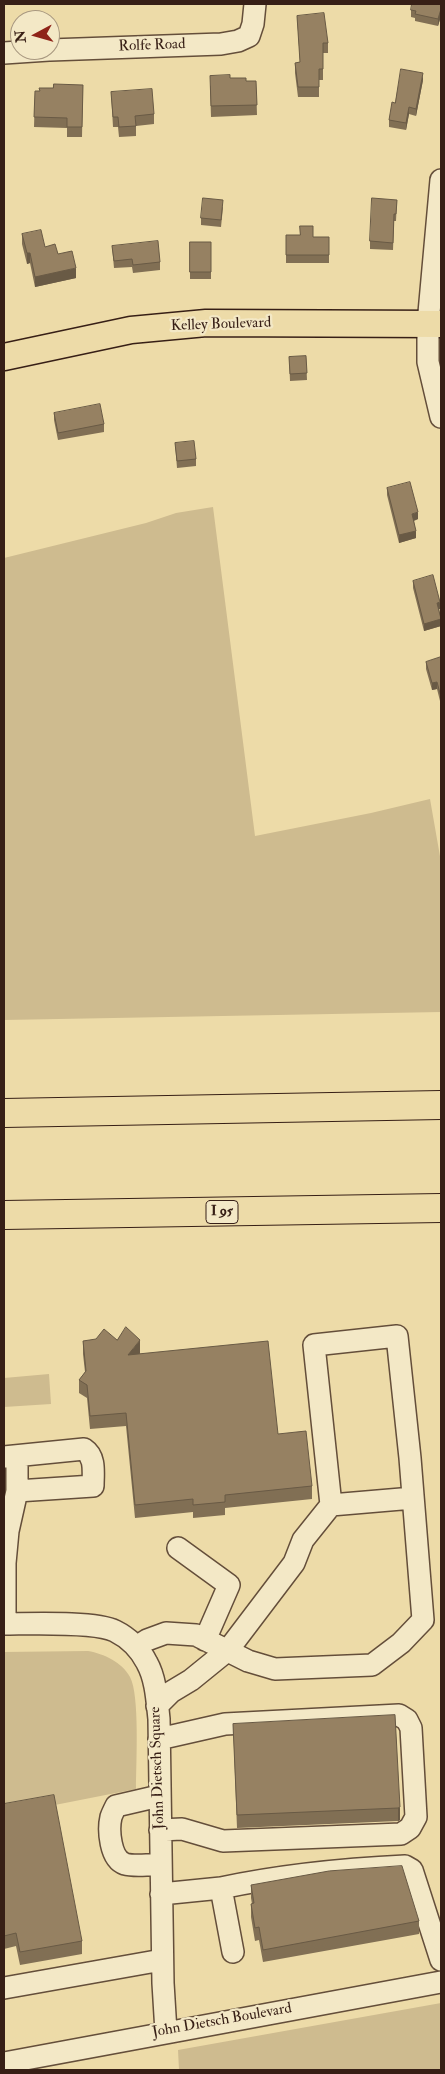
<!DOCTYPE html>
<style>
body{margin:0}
#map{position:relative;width:445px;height:2074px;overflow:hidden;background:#eddba8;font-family:"IM FELL Double Pica",serif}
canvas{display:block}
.frame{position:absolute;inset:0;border:5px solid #371f16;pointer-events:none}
.north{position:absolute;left:10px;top:10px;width:50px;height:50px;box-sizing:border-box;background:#f3e8c6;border:1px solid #a89880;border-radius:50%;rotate:264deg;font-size:14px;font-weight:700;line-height:20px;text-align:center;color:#371f16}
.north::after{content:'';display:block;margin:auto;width:18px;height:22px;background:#8f2418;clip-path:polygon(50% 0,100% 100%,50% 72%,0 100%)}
</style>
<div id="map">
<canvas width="445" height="2074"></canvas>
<div class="frame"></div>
<div class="north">N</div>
</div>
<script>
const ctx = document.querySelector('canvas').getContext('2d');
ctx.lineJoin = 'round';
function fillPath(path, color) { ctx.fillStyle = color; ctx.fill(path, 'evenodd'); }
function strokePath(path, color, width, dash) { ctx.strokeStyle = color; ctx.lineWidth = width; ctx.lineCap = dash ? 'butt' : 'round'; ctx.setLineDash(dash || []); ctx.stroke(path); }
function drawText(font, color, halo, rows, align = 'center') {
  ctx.font = font + ' "IM FELL Double Pica",serif'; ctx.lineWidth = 4.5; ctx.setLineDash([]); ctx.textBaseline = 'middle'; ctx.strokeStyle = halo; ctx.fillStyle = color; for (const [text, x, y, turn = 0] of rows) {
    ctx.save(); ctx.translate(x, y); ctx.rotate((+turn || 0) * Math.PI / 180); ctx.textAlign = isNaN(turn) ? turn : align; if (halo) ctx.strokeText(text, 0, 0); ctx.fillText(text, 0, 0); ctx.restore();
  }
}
const green = new Path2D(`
 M213,507L255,836L371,813L430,799L441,862V1012L4,1020V558L146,523L176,513Z
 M49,1374L51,1404L4,1407V1378Z
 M88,1651C104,1654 122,1662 130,1677C140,1695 136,1765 136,1789L4,1815V1652Z
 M441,2003V2070H179L178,2050Z`);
const minor = new Path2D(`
 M50,50L221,44L238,41L249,36L253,24L255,4
 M4,53L49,50
 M441,180L428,324V362L441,417
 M17,1456V1491
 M4,1457L84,1449C96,1457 93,1473 93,1486L17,1491L8,1531L5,1563V1624
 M331,1505L413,1498
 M178,1548L229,1585L205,1640
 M4,1624C28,1624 95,1621 115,1631C129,1638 140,1649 147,1663C156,1679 157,1701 159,1719L163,1983L166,2032
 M136,1647L147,1640L166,1633L196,1635L248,1661L275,1669L372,1665L401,1643L423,1620L410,1458L397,1336L314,1345L331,1505L303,1540L294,1563L228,1650L191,1680L171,1692L157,1706
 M159,1739L225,1724L399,1715L407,1720L411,1728L416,1817L410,1828L401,1834L223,1841L182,1829L160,1830
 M159,1796L116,1806C114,1810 112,1814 111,1817C108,1830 110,1859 125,1864C135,1867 150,1864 161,1865
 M221,1888C282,1875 343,1869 405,1866L412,1870L441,1960
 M161,1894L221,1888L233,1952
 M4,1988L162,1960
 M4,2063L441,1982`);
const major = new Path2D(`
 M4,357L131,330L206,323L441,324`);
const highway = new Path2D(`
 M4,1113L441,1105
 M4,1215L441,1208`);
const wall = new Path2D(`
 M441,4V16L438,26L415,21V18L411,17V10Z
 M297,16L328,43V53H323V80H319V97H298L295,73V63L300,62Z
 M230,78L246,81H256L257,115L211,117L210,86Z
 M423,80L416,116L409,114L406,130L389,127V120L395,103Z
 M83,85L82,137H67V128L34,127L35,91H40Z
 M111,92L154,114V124L136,126V136L119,137L118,127H113Z
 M397,200L396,221H394L393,250L370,249V241Z
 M223,207L221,227L201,225V218Z
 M22,234L58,254L76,278L35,287L30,263L27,264L22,244Z
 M286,235L313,237H329V263H286Z
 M190,242H211V279H190Z
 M112,246L160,262V270L133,273L132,267L114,268Z
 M306,356L307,380L290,381L289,357Z
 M54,413L104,424V432L58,440L54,420Z
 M175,443L196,459V466L177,468Z
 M387,488L418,519L414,521L416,538L399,543L387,495Z
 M413,581L440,609H439L441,619V626L424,631L413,588Z
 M441,657V705L437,689L432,690L426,669V662Z
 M117,1340L140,1353V1354L278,1434L312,1486V1499L225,1508V1515L193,1518V1512L135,1518L126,1426L90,1429L87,1398L79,1393V1380L85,1372L83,1354V1341Z
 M395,1715L400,1820L398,1821L237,1828L233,1724Z
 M4,1804L82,1941V1954L20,1965L16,1946L4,1949Z
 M251,1885L419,1921V1934L263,1962L259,1940L255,1941L251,1917V1904H252L251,1898Z`);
const shadedWall = new Path2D(`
 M441,9V16L438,26V19Z
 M423,73V80L416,116V109Z
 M409,107V114L406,130V123Z
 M27,253H30V263L27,264Z
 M76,268V278L35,287V277Z
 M418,512V519L412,521V514Z
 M416,531V538L399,543V535Z
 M440,602V609L437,610V603Z
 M441,619V626L424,631V624Z
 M437,682V689L432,690V683Z
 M140,1340V1353L128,1368V1355Z
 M400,1807V1820L398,1821V1808Z`);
const building = new Path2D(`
 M412,4H441V9L438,19L415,14L416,11L411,10Z
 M324,13L328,43H323V69H319V87H298L295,63L300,62L297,16Z
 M401,69L423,73L416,109L409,107L406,123L389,120L392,102L395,103Z
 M230,75V78H246V81H256L257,105L211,106L210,76Z
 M54,84L83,85L82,127H67V118L34,117L35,91H40L39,88H53Z
 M152,89L154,114L135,116L136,126L119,127L118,117H113L111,92Z
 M203,198L223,200L221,220L201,218Z
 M372,198L397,200L396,214H394L393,243L370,241Z
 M300,226H313V237H329V255H286V235H300Z
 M41,230L45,247L55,244L58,254L72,251L76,268L35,277L30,253H27L22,234Z
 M158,241L160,262L133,265L132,259L114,261L112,246Z
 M190,242H211V272H190Z
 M306,356L307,373L290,374L289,357Z
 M100,404L104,424L58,433L54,413Z
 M194,441L196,459L177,461L175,443Z
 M410,482L418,512L412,514L416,531L399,535L387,488Z
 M433,575L440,602L437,603L441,619L424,624L413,581Z
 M441,657V697L437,682L432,683L426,662Z
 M126,1327L140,1340L128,1355L268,1341L278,1434L306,1431L312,1486L225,1495V1502L193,1505V1499L135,1505L126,1413L90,1416L87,1385L79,1380L86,1371L83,1341L96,1339L104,1329L117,1340Z
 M395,1715L400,1807L398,1808L237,1815L233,1724Z
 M54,1795L82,1941L20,1952L16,1933L4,1936V1804Z
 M402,1866L419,1921L263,1950L259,1927L255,1928L251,1904L254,1903L251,1885L329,1871Z`);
const shields = [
 [222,1212,32]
];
const shieldNames = [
 ["I 95",222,1212]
];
const streetNames = [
 ["Rolfe Road",152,46,-2],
 ["Kelley Boulevard",221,325,-2],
 ["John Dietsch Square",158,1768,-92],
 ["John Dietsch Boulevard",222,2021,-10]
];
fillPath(green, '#cebb8f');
strokePath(minor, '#644e3a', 24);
strokePath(major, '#371f16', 29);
strokePath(highway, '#371f16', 30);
strokePath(minor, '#f3e8c6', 21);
strokePath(major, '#eddba8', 26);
strokePath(highway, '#eddba8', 28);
fillPath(wall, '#816f54');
fillPath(shadedWall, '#695a45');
fillPath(building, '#968162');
strokePath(building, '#695a45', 1);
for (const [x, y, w] of shields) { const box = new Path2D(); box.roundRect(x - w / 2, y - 11.5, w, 23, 4); ctx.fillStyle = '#f3e8c6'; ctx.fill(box); strokePath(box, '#371f16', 1); }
drawText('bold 14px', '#371f16', null, shieldNames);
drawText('15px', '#371f16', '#f3e8c6', streetNames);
</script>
